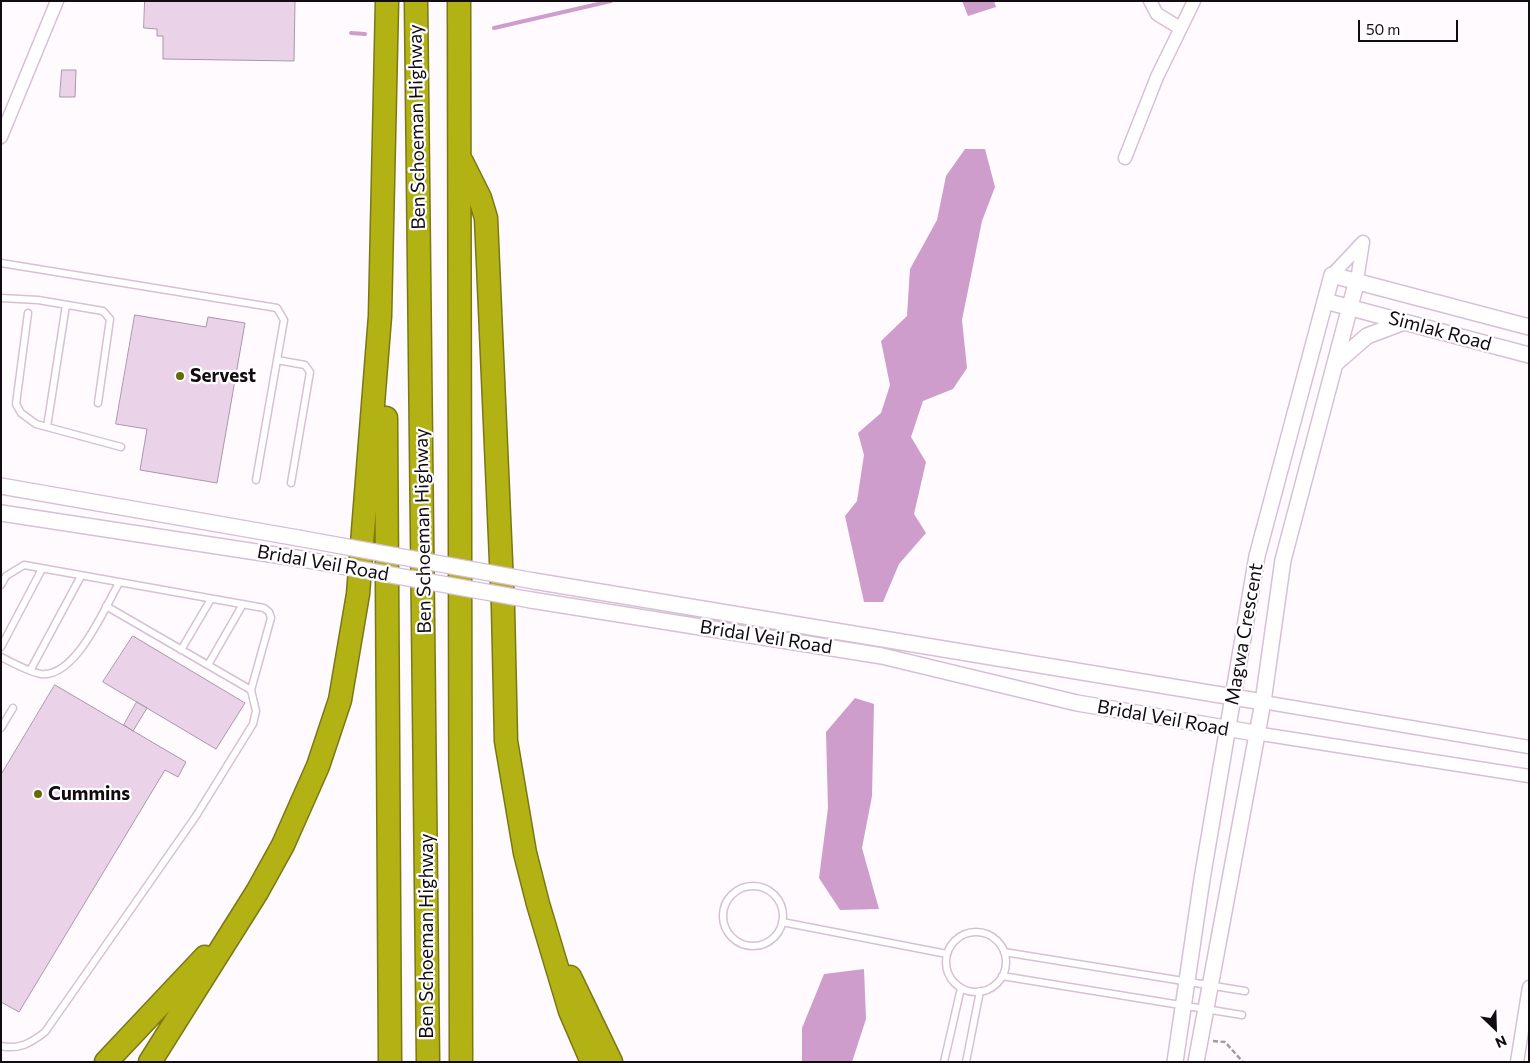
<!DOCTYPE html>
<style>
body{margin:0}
#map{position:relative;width:1530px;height:1063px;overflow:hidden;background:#fffafe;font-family:Commissioner,sans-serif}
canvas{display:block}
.frame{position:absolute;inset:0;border:2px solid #130b12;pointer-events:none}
.north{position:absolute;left:1470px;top:1003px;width:50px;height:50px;-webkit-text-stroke:4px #fff;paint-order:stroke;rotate:156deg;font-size:14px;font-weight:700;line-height:20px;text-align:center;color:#130b12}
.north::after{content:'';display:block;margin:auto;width:18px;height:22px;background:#130b12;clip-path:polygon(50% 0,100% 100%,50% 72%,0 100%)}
.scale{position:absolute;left:1358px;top:20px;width:100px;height:22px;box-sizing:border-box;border:2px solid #130b12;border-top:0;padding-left:6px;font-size:15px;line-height:18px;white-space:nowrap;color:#130b12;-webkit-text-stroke:4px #fff;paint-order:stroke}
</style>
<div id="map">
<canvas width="1530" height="1063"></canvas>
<div class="frame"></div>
<div class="north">N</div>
<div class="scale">50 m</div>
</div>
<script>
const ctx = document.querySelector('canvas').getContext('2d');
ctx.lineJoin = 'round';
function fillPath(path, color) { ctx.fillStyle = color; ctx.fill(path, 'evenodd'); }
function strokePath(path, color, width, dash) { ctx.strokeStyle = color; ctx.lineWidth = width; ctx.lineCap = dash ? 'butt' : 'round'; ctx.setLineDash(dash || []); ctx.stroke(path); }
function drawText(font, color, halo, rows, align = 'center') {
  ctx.font = font + ' Commissioner,sans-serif'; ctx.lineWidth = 4.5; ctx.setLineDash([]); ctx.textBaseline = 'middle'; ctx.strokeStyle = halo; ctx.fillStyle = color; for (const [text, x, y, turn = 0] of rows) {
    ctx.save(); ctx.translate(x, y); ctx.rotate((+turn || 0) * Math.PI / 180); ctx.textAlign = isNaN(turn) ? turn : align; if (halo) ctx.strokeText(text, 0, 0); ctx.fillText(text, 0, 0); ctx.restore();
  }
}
const water = new Path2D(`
 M962,1H994L996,7L968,16Z
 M965,149H985L995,187L982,221L962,320L967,368L953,389L923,401L911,437L926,462L914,514L926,533L899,564L883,602H864L845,516L857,501L864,455L858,433L881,413L890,385L881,341L907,316L910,269L937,220L946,176Z
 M855,698L874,704L872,796L862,848L879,909L840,910L819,878L828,808L826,732Z
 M864,969L866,1019L852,1062H802V1028L824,974Z`);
const stream = new Path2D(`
 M494,28L611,1
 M351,33L365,34`);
const building = new Path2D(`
 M145,1H295L294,61L163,59V36H157V29L144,28Z
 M62,70H76L75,97H60Z
 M135,315L206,327L208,317L245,323L217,483L140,470L147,429L116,424Z
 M133,636L245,703L216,749L103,682Z
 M55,685L186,762L178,777L165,770L19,1012L1,1002V775Z
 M137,702L147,708L133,731L124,725Z`);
const path = new Path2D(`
 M1213,1041L1225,1042L1243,1062`);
const service = new Path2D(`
 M1,263L277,308L284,320L256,480
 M1,298L38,300L103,311L110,319L98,403
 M28,313L16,404L21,413L36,424L121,447
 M277,360L305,365L310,372L291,483
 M47,427L66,305
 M1,585L6,576L24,565L264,608L269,612L271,618L251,690L256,711L253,724L196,816L45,1032C31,1043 19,1050 1,1046
 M106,606L251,690
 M1,647L42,569
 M181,650L211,599
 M1,657C13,663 29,672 41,674C76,678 105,607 119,583
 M208,665L243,604
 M31,669L81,576
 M1,728L13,708
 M723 916a30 30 0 1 1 60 0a30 30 0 1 1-60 0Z
 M782,922L947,954
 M946 962a30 30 0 1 1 60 0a30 30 0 1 1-60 0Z
 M1004,952L1245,991
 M1002,976L1242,1015
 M944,1062L961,988
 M966,1062L980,991`);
const minor = new Path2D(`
 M1150,1L1157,14L1180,28
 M1,137L57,1
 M1125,158L1157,77L1194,1
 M1332,275L1363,242
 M1357,280L1363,242
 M1263,702L1529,747
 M1255,733L1529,776
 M1517,1062L1529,987`);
const tertiary = new Path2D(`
 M1325,301L1529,355
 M1336,363L1367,336L1404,322
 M1,486L298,538
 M1,513L302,559
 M534,581L1263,702
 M531,600L882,656L1077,703L1255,733
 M1175,1062L1202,879L1257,556L1332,275L1529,327
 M1196,1062L1263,702L1283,560L1357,280`);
const motorway = new Path2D(`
 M416,1L428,1062
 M459,1L461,1062
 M462,162L480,198L486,218L503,607L506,741L525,853L538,904L570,1011L592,1062
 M386,418L390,1062
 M570,977L611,1062
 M106,1062L205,957
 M150,1062L257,892L283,845L318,766L340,700L358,594L380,316L387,1`);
const tertiaryBridge = new Path2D(`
 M298,538L534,581
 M302,559L531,600`);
const markers = [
 [180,376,5,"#696802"],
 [38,794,5,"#696802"]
];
const streetNames = [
 ["Ben Schoeman Highway",417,127,-91],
 ["Simlak Road",1440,331,15],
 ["Ben Schoeman Highway",423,531,-91],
 ["Bridal Veil Road",323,563,10],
 ["Magwa Crescent",1244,634,-80],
 ["Bridal Veil Road",766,637,9],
 ["Bridal Veil Road",1163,718,10],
 ["Ben Schoeman Highway",427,936,-90]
];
const poiNames = [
 ["Servest",190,376],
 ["Cummins",48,794]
];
fillPath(water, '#ce9dcc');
strokePath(stream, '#ce9dcc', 4);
fillPath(building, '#ead2e8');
strokePath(building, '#ab95aa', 1);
strokePath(service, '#d7c0d6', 9);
strokePath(minor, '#d7c0d6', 15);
strokePath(tertiary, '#d7c0d6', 18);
strokePath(motorway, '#7b7814', 25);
strokePath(path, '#a29ca1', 2.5, [5, 2.5]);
strokePath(service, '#fff', 6);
strokePath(minor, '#fff', 12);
strokePath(tertiary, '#fff', 15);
strokePath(motorway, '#b3b215', 22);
strokePath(tertiaryBridge, '#d7c0d6', 18, []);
strokePath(tertiaryBridge, '#fff', 15);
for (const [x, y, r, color] of markers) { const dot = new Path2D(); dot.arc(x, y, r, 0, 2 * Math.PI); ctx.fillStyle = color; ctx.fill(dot); strokePath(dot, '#fff', 2); }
drawText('19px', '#130b12', '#fff', streetNames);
drawText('bold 19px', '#130b12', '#fff', poiNames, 'left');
</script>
